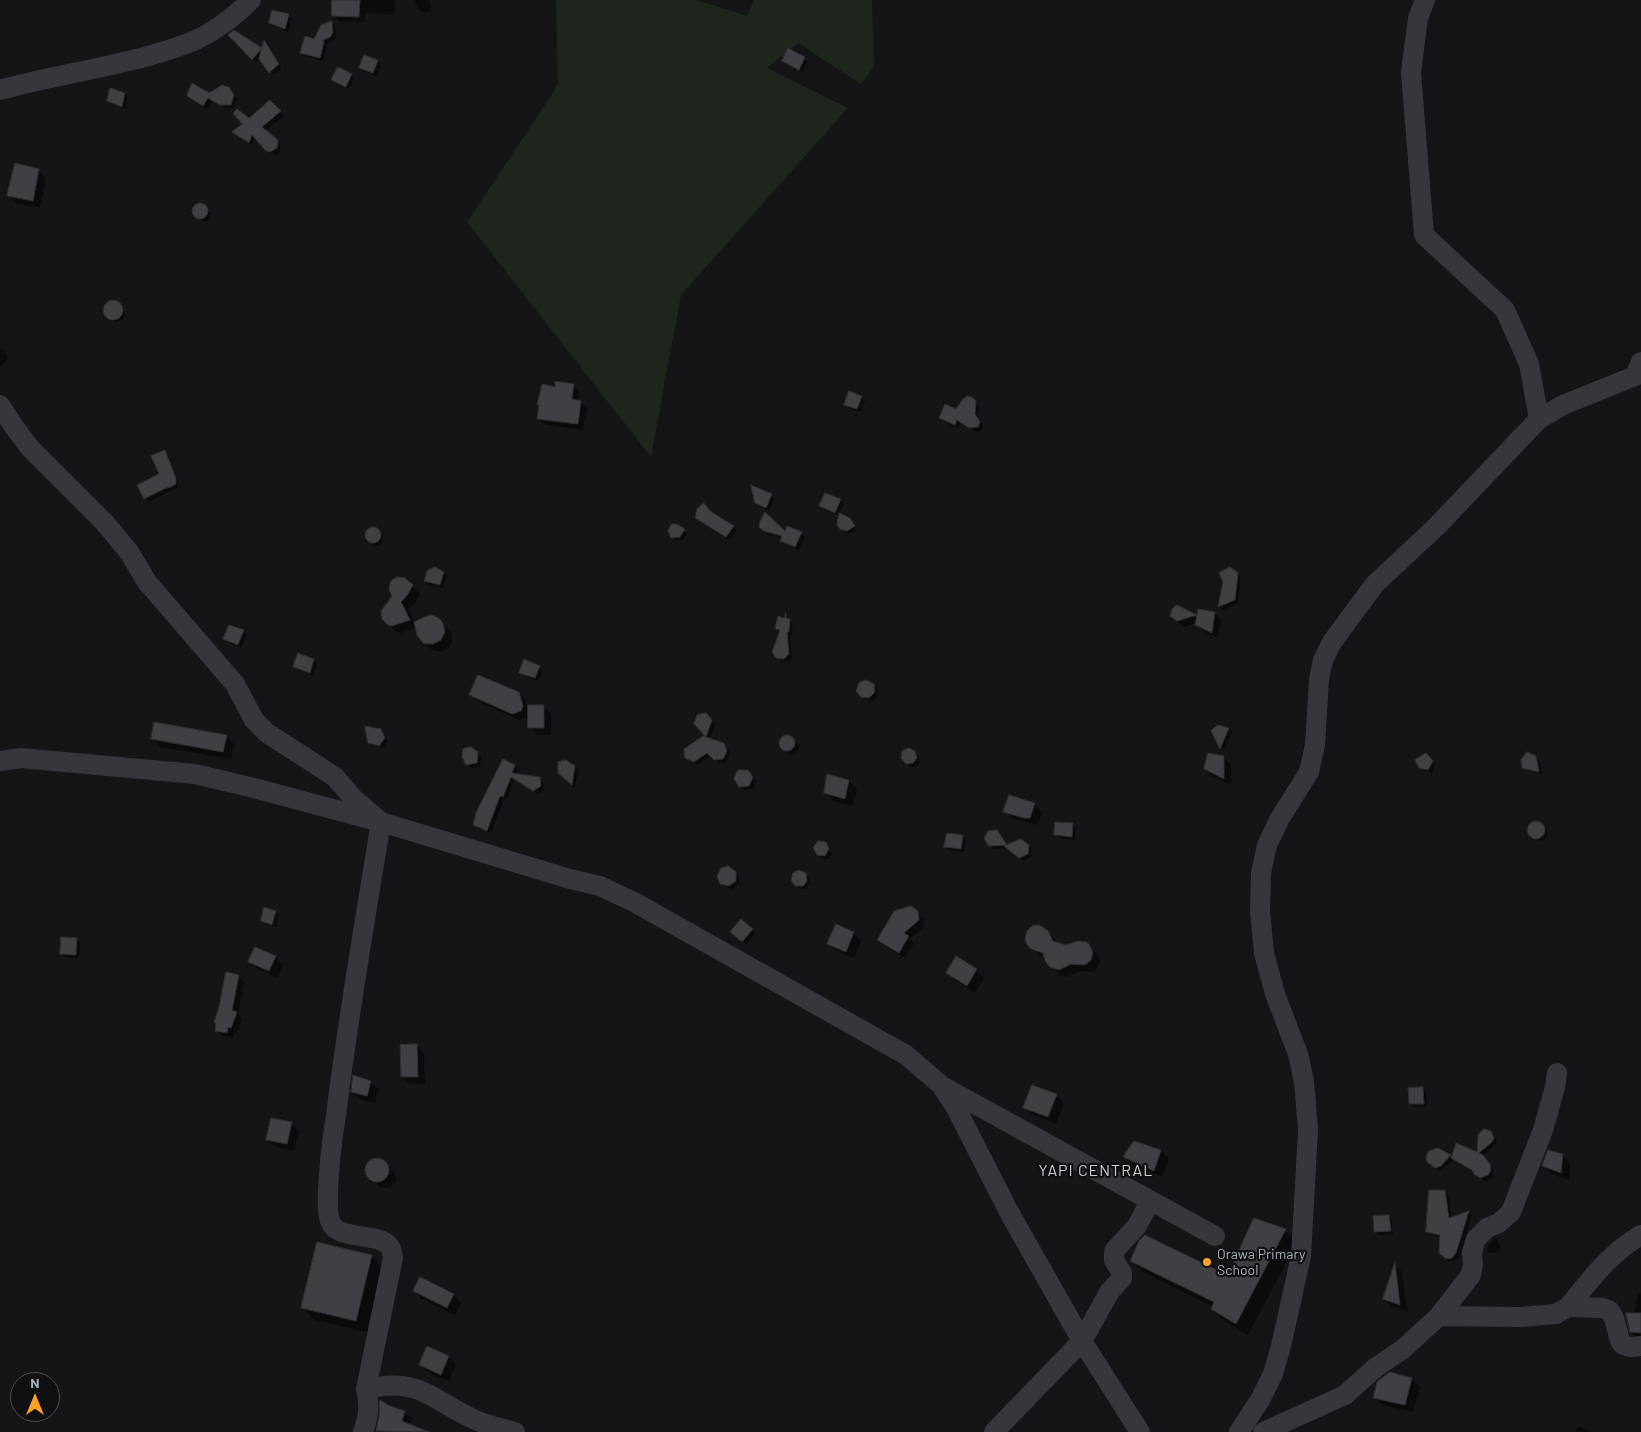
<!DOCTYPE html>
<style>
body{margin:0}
#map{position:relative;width:1641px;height:1432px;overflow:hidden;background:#151517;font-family:Barlow,sans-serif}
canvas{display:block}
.north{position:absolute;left:10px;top:1372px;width:50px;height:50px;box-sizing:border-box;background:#101012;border:1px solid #4c4f54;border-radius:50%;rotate:0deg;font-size:14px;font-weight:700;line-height:20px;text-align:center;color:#a6adb8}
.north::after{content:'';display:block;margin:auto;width:18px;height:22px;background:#ffa125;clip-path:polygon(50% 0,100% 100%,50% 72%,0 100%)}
</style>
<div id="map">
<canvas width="1641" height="1432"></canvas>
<div class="north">N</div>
</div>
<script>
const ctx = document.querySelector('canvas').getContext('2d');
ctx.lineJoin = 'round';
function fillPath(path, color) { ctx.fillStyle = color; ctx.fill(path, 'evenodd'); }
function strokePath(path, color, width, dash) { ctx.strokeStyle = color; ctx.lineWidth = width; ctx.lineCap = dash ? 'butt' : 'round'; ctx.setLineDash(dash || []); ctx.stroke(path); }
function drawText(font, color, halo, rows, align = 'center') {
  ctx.font = font + ' Barlow,sans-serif'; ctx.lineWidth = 4.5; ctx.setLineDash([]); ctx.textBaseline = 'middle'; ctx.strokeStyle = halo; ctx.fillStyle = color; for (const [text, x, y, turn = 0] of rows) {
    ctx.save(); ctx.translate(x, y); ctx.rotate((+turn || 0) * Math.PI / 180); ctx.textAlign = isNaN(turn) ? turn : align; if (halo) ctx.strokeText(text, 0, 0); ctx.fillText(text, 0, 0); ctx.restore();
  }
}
const green = new Path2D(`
 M556,0H697L747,16L754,0H872L874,66L861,84L798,43L767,68L848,108L681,295L651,457L467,222L558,85Z`);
const shadow = new Path2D(`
 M334,0H395L394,15L365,13V22L339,21L333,15Z
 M415,0H428L430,2L431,9L429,12L425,13L421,11L417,7Z
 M273,11L289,16L292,19L288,32L274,26L270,23Z
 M332,23L335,26L336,35L335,39L325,45L327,47L323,61L305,56L302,52Z
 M234,32L263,51L265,43L282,68L274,75L260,58L256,62L230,35Z
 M789,50L808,62L802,72L783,61Z
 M365,56L378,61L381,65L377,76L364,71L360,67Z
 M351,75L354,78L349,89L333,79Z
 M222,87L231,90L235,94L237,99L234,108H225L212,101L207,109L192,99L209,94Z
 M125,94L128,98L125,109L112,104L108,100Z
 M270,102L284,116L265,131L281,145L280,152L277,154L270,153L256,137L252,145L237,135L249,119Z
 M38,170L46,178L40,208L16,203L8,195Z
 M200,205L210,212L211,216L209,220L205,222L201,220L193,212L195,207Z
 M111,301L119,304L123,307L125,316L123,320L115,322L106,315L104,309L106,304Z
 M0,347L7,355V360L2,366H0Z
 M573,385L579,391L578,401L581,402L587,408L583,430L544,424L538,418L539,405L556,388Z
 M861,397L865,400L861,412L849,408L845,404Z
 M975,402L979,406L978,419L983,424L981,431L976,432L961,422L959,428L944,422L940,418Z
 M165,452L168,455L179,482L177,489L170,491L148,502L145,498L161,475Z
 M826,494L841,500L844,504L839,514L851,521L856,531L853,533L847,534L840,527V516L824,510L821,506Z
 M771,495L774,499L769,511L760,507L756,503Z
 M700,521L733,527L737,530L730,540Z
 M761,527L785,533H801L805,537L799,550L785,544L782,540L783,538L769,535Z
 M373,529L377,530L383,537L382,543L379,545H374L367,538L368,532Z
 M684,530L687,533L683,540L676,541L673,537Z
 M443,573L447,576L443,588L428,585L425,581Z
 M1237,574L1241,578L1238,603L1223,610L1219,607L1224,582Z
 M412,586L420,594L416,602L408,610L415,623L436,618L451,632L452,640L449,648L441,652L432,650L424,642L416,628L401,633L394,630L386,622Z
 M1177,607L1198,616L1215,613L1221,619L1218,638L1203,631L1196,625V623L1185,627L1178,622L1171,616Z
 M786,615L793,624L792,635H790L792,658L787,662L781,661L777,657L780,633L776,629L785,619Z
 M243,631L247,635L241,648L228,642L225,639Z
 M299,655L314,660L317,664L313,675L298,670L295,666Z
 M539,667L542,671L538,681L524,676L520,672Z
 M873,685L877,689L878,696L873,701L866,700L862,697Z
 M518,693L525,700L529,712L543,706L551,714V735H537L529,727V717L519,720L477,701L471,695Z
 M706,714L715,724L710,740L724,744L728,748L730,755L726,762L719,763L711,756L698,765L686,758L710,739L696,723Z
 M1228,729L1232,732L1224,751L1213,731Z
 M381,730L384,734L388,742L383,748L372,746L369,742Z
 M226,736L234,744L231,759L160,747L152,739Z
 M789,736L798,744L799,749L795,754L790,755L781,747L780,741L783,737Z
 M914,752L918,756L920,762L917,767H911L907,763Z
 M477,753L481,757L480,767L471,768L467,764Z
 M1426,755L1435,765L1432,773L1424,771L1420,767Z
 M1224,757L1231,765V785L1213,777L1205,769Z
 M1535,757L1539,761L1542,774L1527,771L1523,767Z
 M514,766L518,770L516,775L539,778L543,782L544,790L537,794L514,779L507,799H504L491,833L478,828L474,825Z
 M574,767L578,770L575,787L563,777Z
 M751,775L756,782L753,789L744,790L740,786Z
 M849,781L857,789L853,806L834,801L826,793Z
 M1034,804L1042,812L1038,825L1013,819L1005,811Z
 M1539,823L1547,829V837L1544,840L1540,841L1531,835L1529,828L1531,824Z
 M1072,825L1076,828L1075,840L1059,838L1055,835Z
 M996,832L1007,846L1028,845L1032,849L1031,857L1023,861L1008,848L994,849L990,845Z
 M962,836L966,840L964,852L949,850L946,847Z
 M825,843L832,854L828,859L821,858L818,854Z
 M735,873L739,876V884L733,889L725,887L721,883Z
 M805,874L809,878L810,885L806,889H800L796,885Z
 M265,909L276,912L279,916L276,927L266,924L263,921Z
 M917,912L924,919V927L910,939L914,943L905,958L885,946L879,940Z
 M741,921L756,933L746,944L735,935Z
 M837,926L854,933L861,941L854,958L837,951L829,943Z
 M1044,929L1056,940L1057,944L1066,946L1088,945L1097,954L1100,961L1098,967L1093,972L1079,971L1067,977L1060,975L1045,958L1040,956L1032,948Z
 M76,939L80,942L79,958L65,957L61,953Z
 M275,957L283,965L277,978L258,969L250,962Z
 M956,958L976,970L984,978L975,993L955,980L947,973Z
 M238,976L244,982L238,1014L242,1019L237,1033L234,1032L233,1038L222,1036L216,1030Z
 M417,1046L424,1054L425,1084H410L402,1077Z
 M371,1082L378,1089L375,1103L360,1099L352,1091Z
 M1422,1088L1426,1091L1427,1107H1413L1410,1103Z
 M1056,1095L1064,1103L1056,1124L1033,1115L1025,1108Z
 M291,1123L299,1131L294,1151L275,1147L267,1140Z
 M1490,1132L1497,1140L1496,1144L1482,1156L1493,1169V1177L1489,1180L1484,1181L1474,1171L1454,1159L1440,1171L1432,1166L1434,1150L1452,1158L1478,1154Z
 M1134,1143L1161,1151L1169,1159L1162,1177L1133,1165L1125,1157Z
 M1563,1155L1570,1163L1569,1180L1551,1174L1543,1166Z
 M371,1161H381L395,1174L396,1181L389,1188L379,1187L367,1173V1166Z
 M1445,1191L1449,1195L1451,1218L1469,1212L1472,1215L1459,1257L1453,1262L1448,1261L1440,1253L1441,1237L1431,1235L1428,1231Z
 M1388,1217L1392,1220L1393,1234L1379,1235L1376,1231Z
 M1255,1219L1285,1231L1297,1242L1248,1335L1225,1321L1213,1309L1214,1307L1144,1273L1132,1261L1228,1277Z
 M1496,1238L1501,1246L1498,1252L1490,1253L1487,1250L1488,1246Z
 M371,1256L383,1268L367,1332L315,1320L303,1308Z
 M1395,1265L1402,1272L1407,1312L1392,1306L1384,1299Z
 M420,1279L454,1295L461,1303L455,1315L422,1299L414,1291Z
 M1638,1293L1641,1294V1339H1638L1631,1332Z
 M449,1357L456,1364L449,1381L428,1373L420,1365Z
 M1390,1374L1412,1379L1420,1387L1413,1412L1382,1405L1375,1397Z
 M389,1407L404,1412L411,1419L409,1425L426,1432H379L377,1430Z
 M1578,1426L1589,1431L1590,1432H1575Z`);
const building = new Path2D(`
 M332,0H360L359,17L332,16Z
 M272,10L289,14L285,29L269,23Z
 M332,21L333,33L330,37L322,41L324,42L320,58L300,53L305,36L314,39L321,25Z
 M234,30L262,48L252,60L228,35Z
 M264,40L279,64L269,73L259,59Z
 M788,48L805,57L799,70L782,61Z
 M364,55L378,60L373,73L359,68Z
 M338,67L352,74L346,87L331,80Z
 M192,83L209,93L222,85L229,87L234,95L231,105H220L208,98L203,106L187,96Z
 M110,88L125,93L122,107L107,101Z
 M270,100L281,111L262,127L278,140L277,148L270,152L265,150L252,135L249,143L232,132L242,124L233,113L237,109L249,118Z
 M15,163L39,169L33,201L7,196Z
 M192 211a8 8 0 1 1 16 0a8 8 0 1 1-16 0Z
 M103 310a10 10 0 1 1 20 0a10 10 0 1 1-20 0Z
 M555,381L574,384L572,399L581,401L578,424L537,419L539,405H537L542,384L555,387Z
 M849,391L862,396L857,409L844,405Z
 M968,396L973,398L976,401L975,414L980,422L978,427L969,428L957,420L955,425L939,418L945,404L956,409L963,399Z
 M165,450L176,478V484L171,487L166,488L144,499L137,485L159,474L151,456Z
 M751,485L772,494L766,508L755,503Z
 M825,493L841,499L835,513L819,506Z
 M704,503L710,511L734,526L726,537L695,518L697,509Z
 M765,512L785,531L787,526L802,532L795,547L780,541L782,536L764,531L760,528L759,524Z
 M839,513L850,518L855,526L847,531L840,529L837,525Z
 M672,524H677L685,529L680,537L671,538L668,531Z
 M365 535a8 8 0 1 1 16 0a8 8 0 1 1-16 0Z
 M435,567L444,572L440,585L424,581L427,571Z
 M1230,567L1238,573L1235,600L1218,607L1223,582L1219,573Z
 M398,577L405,578L413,585L408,594L401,602L410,620L392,626L388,625L382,619L381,611L392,596L389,590L390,583L392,580Z
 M1177,605L1197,615L1198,609L1215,612L1212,633L1195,625L1197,615L1177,621L1170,616L1172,609Z
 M786,613V618L790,619L789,632H787L789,654L784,659L776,658L772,652L780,630L775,629L778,616L784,618Z
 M432,615L440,619L443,623L445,632L441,640L433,644H428L423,643L417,635L414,622L427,616Z
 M229,625L244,630L238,645L223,639Z
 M298,653L314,659L310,673L293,667Z
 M524,659L540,666L535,678L519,673Z
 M478,675L519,692L523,706L521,711L512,714L469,695Z
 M866,680L874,684L875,692L869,698L861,697L856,691L859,683Z
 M528,705H544V728H528Z
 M706,713L712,720L706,737L724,743L727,751L723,759L714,760L707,753L694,762L685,758L684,749L703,736L706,737L694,724L697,715Z
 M154,722L227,735L223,752L151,739Z
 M1218,725L1229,728L1220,749L1211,731Z
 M365,726L381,729L385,738L379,746L368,743Z
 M779 743a8 8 0 1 1 16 0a8 8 0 1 1-16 0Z
 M471,747L478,752L477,763L466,765L462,757L463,749Z
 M909,748L915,751L917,758L913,763L906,764L901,758L902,751Z
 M1527,752L1536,756L1539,772L1522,768L1521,760Z
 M1208,753L1224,756V779L1204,769Z
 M1426,753L1433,761L1428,770L1419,768L1415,760Z
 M503,759L515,765L512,773L540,777L541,786L533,791L511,777L503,797L500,796L487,831L473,825L476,813Z
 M566,760L575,766L572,785L558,773V762Z
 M738,770H748L753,777L749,786L739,787L734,779Z
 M827,774L849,780L845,799L824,793Z
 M1009,795L1035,803L1030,818H1024L1003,812Z
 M1527 830a9 9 0 1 1 18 0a9 9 0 1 1-18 0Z
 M1055,822L1073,823L1072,837L1054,835Z
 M997,830L1007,845L989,846L984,839L988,831Z
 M947,833L963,835L961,849L944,847Z
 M1021,839L1029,845L1028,854L1019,858L1004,846Z
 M818,841L826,842L829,849L825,856L817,855L813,848Z
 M729,866L736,872V881L729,886L720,884L717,876L721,868Z
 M799,870L806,873L807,881L803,886H795L791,880L793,873Z
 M911,906L918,911L919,920L904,933L909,936L899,953L877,940L894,911Z
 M264,907L276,911L272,925L261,921Z
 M741,919L753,929L742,942L730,932Z
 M836,924L854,932L846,952L827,944Z
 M1037,925L1041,926L1048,931L1053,941L1066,945L1078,941L1086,942L1089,944L1093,952L1091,960L1085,965L1071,964L1059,970L1050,967L1045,961L1043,953L1031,949L1026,943L1025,939L1027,931L1032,926Z
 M61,937L77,938L76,955L60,954Z
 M255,947L276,956L269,971L248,962Z
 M956,956L977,969L967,986L946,973Z
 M226,972L239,975L232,1010L237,1012L231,1028L228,1027L227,1033L215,1031L216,1023L214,1022L219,1007Z
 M417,1044L418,1077H401L400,1045Z
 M353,1075L371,1081L367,1096L351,1092Z
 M1032,1085L1057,1094L1048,1117L1023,1108Z
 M1423,1087L1424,1104H1409L1408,1088Z
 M271,1118L292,1122L287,1144L266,1140Z
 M1484,1129L1491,1131L1494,1138L1492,1142L1479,1153L1483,1155L1490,1164L1491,1170L1488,1175L1480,1178L1474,1174L1472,1170L1451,1158L1456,1143L1477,1152L1478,1135Z
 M1134,1141L1161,1150L1154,1171L1123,1157Z
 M1438,1148L1451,1155L1441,1166L1435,1168L1427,1162L1426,1156L1429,1151Z
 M1548,1150L1563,1154L1561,1173L1542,1166Z
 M365 1170a12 12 0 1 1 24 0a12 12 0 1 1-24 0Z
 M1429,1190H1445L1449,1218L1469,1211L1456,1253L1452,1258L1446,1259L1439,1253L1440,1235L1426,1232Z
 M1389,1215L1391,1231L1374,1232L1373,1216Z
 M1254,1218L1286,1229L1236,1324L1211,1309L1214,1302L1130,1261L1139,1241L1145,1235L1227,1275Z
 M317,1242L372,1255L356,1321L301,1308Z
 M1395,1262L1400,1305L1383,1299Z
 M420,1277L454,1294L447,1308L413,1291Z
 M1626,1313H1641V1333L1630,1332Z
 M427,1346L449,1356L441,1375L419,1365Z
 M1390,1372L1412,1378L1405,1405L1373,1398L1377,1382Z
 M380,1400L390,1406L405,1411L402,1421L429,1432L376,1431L379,1417Z`);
const minor = new Path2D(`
 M1425,0L1418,18L1411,72L1424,235L1505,310L1529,364L1539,419
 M0,90C63,72 136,65 196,40C215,31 236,15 251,0
 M0,405L15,428L30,448L105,523L129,552L147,582L235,684L254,720L267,733L335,777L353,798L381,822C365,920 348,1017 336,1115C332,1140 329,1165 328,1191C328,1200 327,1212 330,1221C337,1242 380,1231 390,1247C392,1250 392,1255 393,1258L366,1389C370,1404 369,1417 363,1432
 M0,761L21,758L195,774L254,788L381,822L570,879L600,886L634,902L906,1055L941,1085L956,1108L1009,1212L1082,1341L1140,1432
 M942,1086L1215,1236
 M1568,1307C1591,1279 1610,1253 1641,1235
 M1439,1316L1521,1317L1556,1314L1568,1307L1603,1308L1610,1311L1614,1318L1620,1341L1623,1345L1630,1347L1641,1346
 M366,1389C423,1376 432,1402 478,1421C489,1426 503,1428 515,1432
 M994,1432L1082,1341L1110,1291L1122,1278V1273L1114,1260V1251L1137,1226L1150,1201
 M1239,1432L1260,1400L1273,1374L1281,1346L1301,1256L1308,1130L1304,1081L1298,1054L1275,994L1264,953L1260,911L1261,873L1267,845L1280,818L1309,772L1315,745L1319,679L1323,660L1332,642L1375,584L1436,527L1539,419L1563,405L1635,376L1641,362
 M1263,1432L1345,1395L1375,1368L1403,1349L1439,1316L1471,1275L1473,1265L1472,1253L1476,1239L1487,1228L1499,1223L1511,1212L1543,1130L1555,1087L1557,1073`);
const markers = [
 [1207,1262,5,"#ffa125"]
];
const poiNames = [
 ["Orawa Primary",1217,1254],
 ["School",1217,1270]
];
const quarterNames = [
 ["YAPI CENTRAL",1096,1171]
];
fillPath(green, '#1d251d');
fillPath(shadow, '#0007');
fillPath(building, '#3f4044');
strokePath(building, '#2f2f33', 1);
strokePath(minor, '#35373c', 20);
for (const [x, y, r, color] of markers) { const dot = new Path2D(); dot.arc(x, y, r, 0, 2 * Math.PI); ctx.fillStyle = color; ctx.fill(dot); strokePath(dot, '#101012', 2); }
drawText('14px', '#a6adb8', '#101012', poiNames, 'left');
ctx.letterSpacing = '1px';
drawText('16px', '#c7ccd4', '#101012', quarterNames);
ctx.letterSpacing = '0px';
</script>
